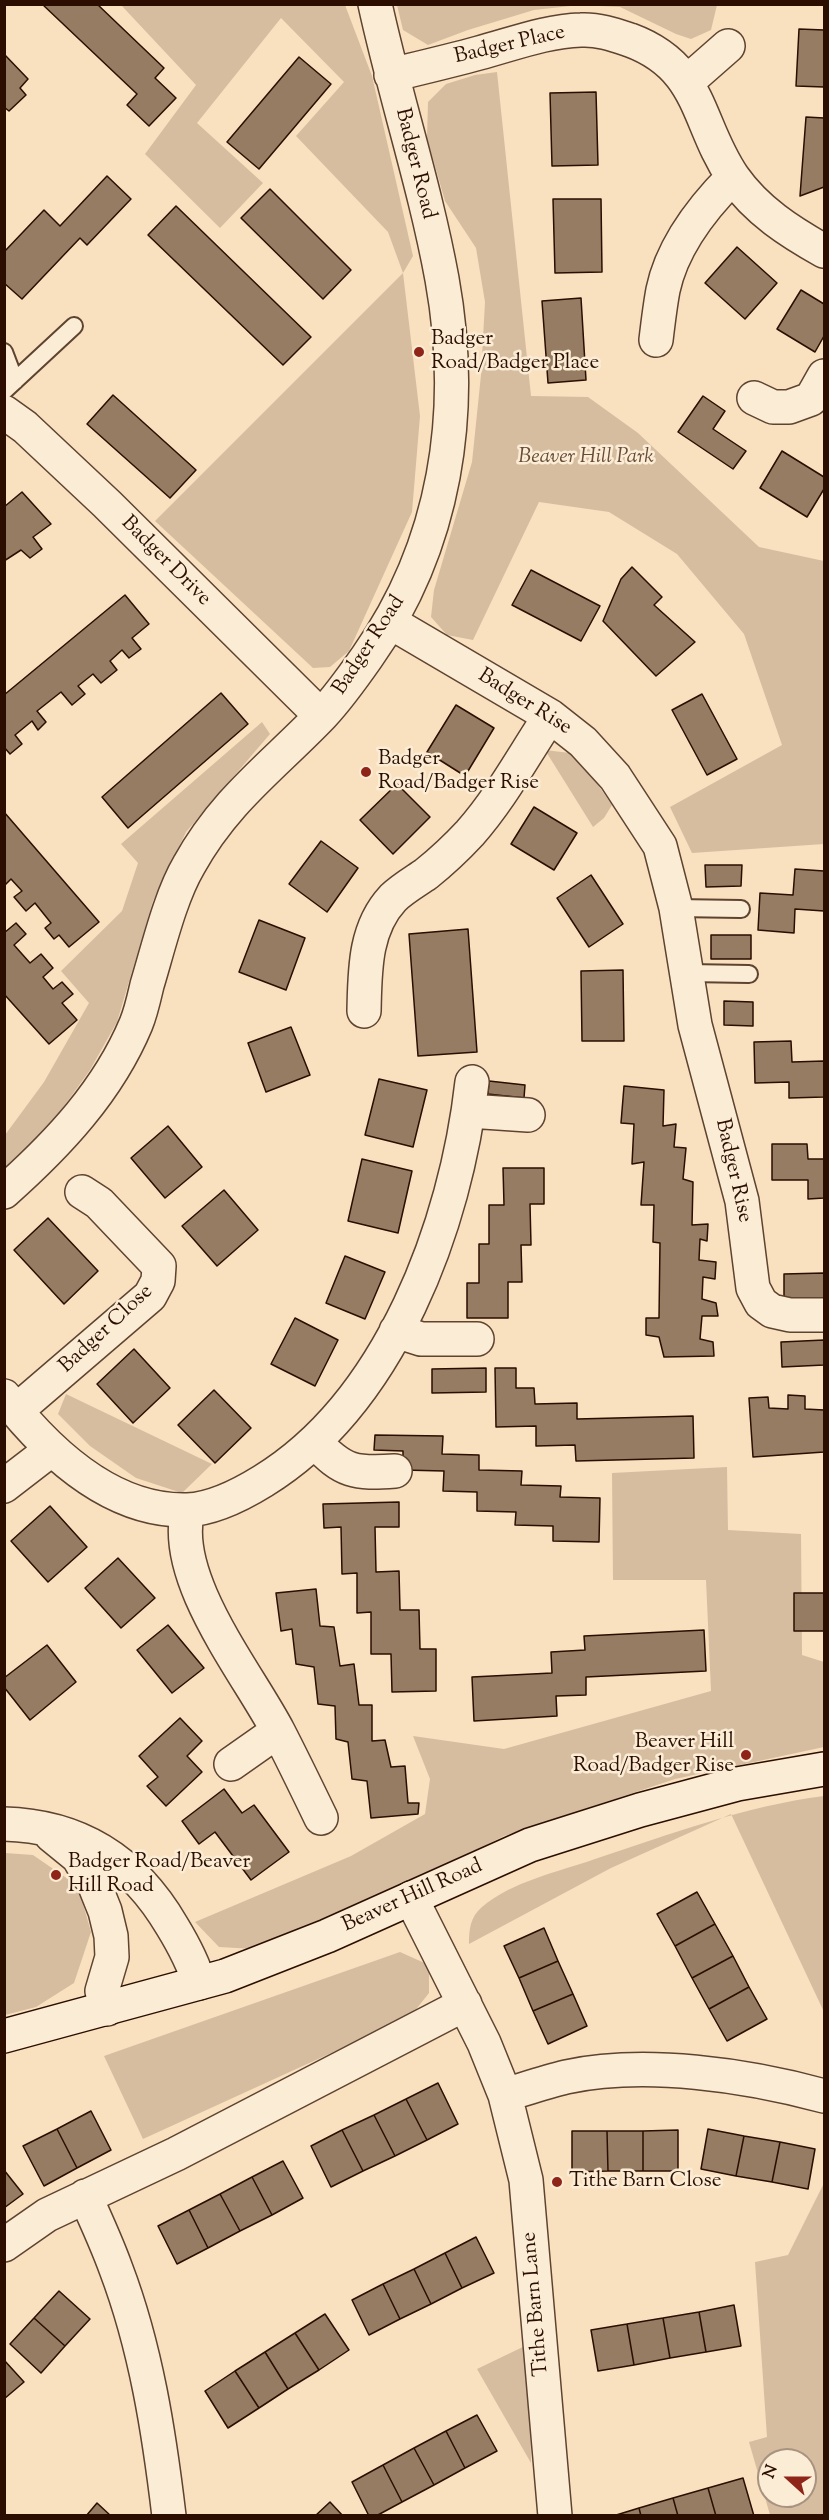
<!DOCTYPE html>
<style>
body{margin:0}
#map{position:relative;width:829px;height:2520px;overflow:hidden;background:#f9e1bf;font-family:"Sorts Mill Goudy",serif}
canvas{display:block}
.frame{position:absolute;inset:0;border:6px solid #2b0e00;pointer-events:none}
.north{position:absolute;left:757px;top:2448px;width:60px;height:60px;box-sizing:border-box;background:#fbecd5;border:2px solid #a89380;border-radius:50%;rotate:291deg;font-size:16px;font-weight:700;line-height:24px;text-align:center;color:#2b0e00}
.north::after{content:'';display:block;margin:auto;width:21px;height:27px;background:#8f2418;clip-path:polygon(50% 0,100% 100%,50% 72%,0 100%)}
</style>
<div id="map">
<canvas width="829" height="2520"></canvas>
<div class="frame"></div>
<div class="north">N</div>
</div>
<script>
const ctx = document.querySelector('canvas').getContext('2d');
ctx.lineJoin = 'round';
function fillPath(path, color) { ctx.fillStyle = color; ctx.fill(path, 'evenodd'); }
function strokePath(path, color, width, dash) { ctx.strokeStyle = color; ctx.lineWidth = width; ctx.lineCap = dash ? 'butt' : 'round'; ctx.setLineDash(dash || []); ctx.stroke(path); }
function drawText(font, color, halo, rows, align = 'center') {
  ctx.font = font + ' "Sorts Mill Goudy",serif'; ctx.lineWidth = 5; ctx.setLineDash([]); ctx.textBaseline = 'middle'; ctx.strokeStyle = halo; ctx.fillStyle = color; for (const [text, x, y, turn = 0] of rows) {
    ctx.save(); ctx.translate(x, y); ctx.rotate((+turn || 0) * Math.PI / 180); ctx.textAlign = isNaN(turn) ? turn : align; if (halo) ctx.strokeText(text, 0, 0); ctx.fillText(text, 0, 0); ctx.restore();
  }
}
const green = new Path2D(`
 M121,5H345L372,76L413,256L403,273L420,416L412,512L349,651L330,667L313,668L155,521L403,273L388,232L296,136L344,82L281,18L197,123L263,183L220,228L145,154L196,85Z
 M397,5V4L717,5L711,30L691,39L676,34L620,7L580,5L534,10L468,30L428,45L403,30Z
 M497,72L531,396L588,397L638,433L759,547L824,561V844L692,853L670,807L782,745L744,634L677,554L609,512L539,502L473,640L447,635L431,617L434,590L472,462L481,375L485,302L476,248L445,201L427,138L428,102L446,84L475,75Z
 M262,722L270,734L186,832L153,901L117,1022L90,1070L41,1138L5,1171V1135L44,1082L89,1003L61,971L122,911L138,863L121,844Z
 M545,750L570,753L593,778L612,805L604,818L593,827Z
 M66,1394L212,1464L182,1493L136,1478L90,1446L58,1414Z
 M727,1467L728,1530L801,1534L802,1655L824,1662V1747L675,1779L504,1836L353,1913L254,1949L219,1947L195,1922L351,1856L425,1814L430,1779L413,1736L504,1749L711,1691L706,1580H613L612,1473Z
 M824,1796V2012L731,1814L611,1868L469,1944C469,1930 470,1917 482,1907C513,1881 558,1872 595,1859C671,1834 745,1806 824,1796Z
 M5,1853L33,1855L78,1886L91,1932L74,1983L36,2007L5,2015Z
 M400,1952L429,1965V1993L410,2017L143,2139L104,2056Z
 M824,2183V2515H770L749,2442L767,2437L755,2262L788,2255ZM769,2460H805V2496H769Z
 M529,2344L531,2463L477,2369Z`);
const building = new Path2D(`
 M42,4H97L164,68L155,78L176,98L149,126L127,105L137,94Z
 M799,29L824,30V87L796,86Z
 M4,54L28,79L20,88L26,95L9,111L4,107Z
 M299,57L331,84L259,169L227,142Z
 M596,92L598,165L552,166L550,93Z
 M806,117L824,118V187L800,196Z
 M107,176L131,199L87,245L80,238L22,299L4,283V252L44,210L60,226Z
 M270,189L351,270L323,299L241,218Z
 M553,199H601L602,272L555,273Z
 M176,206L311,337L283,365L148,235Z
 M737,247L777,283L745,319L705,283Z
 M801,290L824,304V336L815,352L777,329Z
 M581,298L586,380L548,383L542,301Z
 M113,395L196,470L170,498L87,424Z
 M703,396L725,411L713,429L746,451L733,469L678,432Z
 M782,451L824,477V489L807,517L760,488Z
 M22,492L51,524L33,537L42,549L30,558L21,550L4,561V507Z
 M632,567L662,597L654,605L695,642L656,676L603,621L621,579Z
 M531,570L600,606L581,641L512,605Z
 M125,595L149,624L132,638L141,649L129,658L122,650L110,661L117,670L101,683L93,674L78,686L85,694L72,705L61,692L37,711L46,722L38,730L32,721L15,735L22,744L10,754L4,747V695Z
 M221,693L248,724L128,828L102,797Z
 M702,694L737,759L707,775L672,710Z
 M456,705L494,728L465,776L427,752Z
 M397,784L430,817L393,854L360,820Z
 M534,807L577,833L554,870L511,844Z
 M4,812L99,922L69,947L59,935L54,939L45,928L51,923L35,903L26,911L14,897L22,891L11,879L4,886Z
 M321,841L358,868L327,912L289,884Z
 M705,865H742L741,886L706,887Z
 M795,869L824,871V911L795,909L794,933L758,930L760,893L793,895Z
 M591,875L623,924L589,947L557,898Z
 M259,920L305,938L286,990L239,972Z
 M16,923L26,934L14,945L30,963L41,954L53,968L43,977L53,989L62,982L73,994L62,1003L77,1020L49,1044L4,994V933Z
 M468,929L477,1052L418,1056L409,934Z
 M711,935H751V959H711Z
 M623,970L624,1041H582L581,971Z
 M724,1001L753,1002V1026L724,1025Z
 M291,1027L310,1075L266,1092L248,1043Z
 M791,1041L792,1062L824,1061V1097L789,1098V1082L755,1083L754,1042Z
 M379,1079L427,1090L413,1147L365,1135Z
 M489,1081L525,1085L524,1098L488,1094Z
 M624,1086L664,1090L663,1126L676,1124L674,1147L686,1148L683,1179L693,1182L692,1225L708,1224L707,1241L700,1239L699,1260L716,1262L715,1279L703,1277L702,1299L716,1303L718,1316H702L700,1339L713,1342L714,1356L664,1357L659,1337L646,1335V1318H659L660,1243L653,1242L654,1205H641L644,1162L632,1164L634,1124L621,1123Z
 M168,1126L202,1167L165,1198L131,1158Z
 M772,1144H807L808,1159H824V1198L808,1199V1180H772Z
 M362,1159L412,1171L398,1233L348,1221Z
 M503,1168H544V1204H530L531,1245H521L522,1282H508V1318H467V1283H479V1244H489V1205H504Z
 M224,1190L258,1230L217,1266L182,1226Z
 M48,1218L98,1271L64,1304L14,1250Z
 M345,1256L385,1272L365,1319L326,1303Z
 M824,1273V1298H784V1274Z
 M295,1318L338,1340L315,1386L271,1364Z
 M824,1340V1365L782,1367L781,1342Z
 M134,1349L170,1388L133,1423L97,1384Z
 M486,1368V1392L432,1393V1369Z
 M495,1368H516V1388H534L535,1404L577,1403V1419L693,1416L694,1458L576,1461L575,1445L536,1446V1426L496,1427Z
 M214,1390L251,1428L215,1463L178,1425Z
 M788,1395L805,1396V1409L824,1410V1452L753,1457L749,1398L768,1397L769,1408L788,1409Z
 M375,1435L443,1436L442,1454L479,1455V1470L522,1471L521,1485L561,1486L560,1497L600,1498L599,1542L553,1541V1526L515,1525L516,1512L477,1511V1492L443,1491L444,1471L403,1470V1451L374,1450Z
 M399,1502V1527H375L376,1572L399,1571L400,1610H419L420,1649H436V1691L392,1692L391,1654H371V1612L357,1613V1573L342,1574L341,1527L324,1528L323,1504Z
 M50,1506L87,1547L48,1582L11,1541Z
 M118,1558L155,1598L121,1628L85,1588Z
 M316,1589L320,1626L334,1627L340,1666L354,1664L359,1705H372V1741L385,1740L391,1767L405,1766L408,1803H419L418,1814L371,1818L367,1781L352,1779L348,1742L336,1739L335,1706L318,1704L314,1667L296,1664L292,1629L281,1631L276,1593Z
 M794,1593H824V1631H794Z
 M168,1625L204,1668L172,1693L137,1650Z
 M704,1630L706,1671L586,1677V1695L556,1696L557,1716L474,1721L472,1677L552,1673L551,1652L585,1650L584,1636Z
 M47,1645L76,1682L30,1720L4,1687V1678Z
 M180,1718L202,1741L187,1756L202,1772L166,1806L147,1786L158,1777L139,1756Z
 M224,1789L242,1813L254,1805L289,1852L251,1880L215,1832L199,1844L182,1821Z
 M697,1892L715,1924L675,1946L657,1914Z
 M715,1924L733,1956L692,1978L675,1946Z
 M544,1928L558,1961L519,1978L504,1946Z
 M733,1956L749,1987L709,2009L692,1978Z
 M558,1961L573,1994L533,2011L519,1978Z
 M749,1987L767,2019L727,2041L709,2009Z
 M573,1994L587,2026L548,2044L533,2011Z
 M438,2083L458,2124L427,2140L406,2099Z
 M406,2099L427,2140L395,2156L374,2115Z
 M91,2111L111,2150L77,2168L57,2129Z
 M374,2115L395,2156L363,2171L342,2130Z
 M57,2129L77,2168L44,2186L23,2146Z
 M708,2129L744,2136L736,2176L701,2169Z
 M342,2130L363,2171L331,2187L311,2146Z
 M678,2130V2171H643V2131Z
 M572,2131H607L608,2171L572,2172Z
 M607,2131H643V2171H608Z
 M744,2136L780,2142L772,2182L736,2176Z
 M780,2142L815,2149L808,2189L772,2182Z
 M283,2161L303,2198L272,2215L252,2177Z
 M4,2170L23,2194L4,2208Z
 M252,2177L272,2215L240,2231L220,2194Z
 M220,2194L240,2231L208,2248L189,2210Z
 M189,2210L208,2248L177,2264L158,2226Z
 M476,2237L494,2273L462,2288L445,2253Z
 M445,2253L462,2288L431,2304L414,2269Z
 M414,2269L431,2304L400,2319L383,2284Z
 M383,2284L400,2319L369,2335L352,2300Z
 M59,2291L90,2319L65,2346L34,2318Z
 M734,2305L741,2346L706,2352L699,2312Z
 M699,2312L706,2352L670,2358L663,2318Z
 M325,2314L349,2350L319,2370L295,2333Z
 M34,2318L65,2346L41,2373L10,2344Z
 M663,2318L670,2358L634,2365L627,2324Z
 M627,2324L634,2365L598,2371L591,2330Z
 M295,2333L319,2370L288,2389L265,2352Z
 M265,2352L288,2389L259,2408L235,2371Z
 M4,2360L24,2382L4,2399Z
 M235,2371L259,2408L228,2428L205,2391Z
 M477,2415L497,2451L465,2468L446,2431Z
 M446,2431L465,2468L434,2485L414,2448Z
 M414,2448L434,2485L402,2502L383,2465Z
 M383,2465L402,2502L376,2516H369L352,2482Z
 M743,2478L754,2516H716L708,2488Z
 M708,2488L716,2516H678L673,2498Z
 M673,2498L678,2516H641L639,2508Z
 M330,2502L343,2516H315Z
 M97,2503L111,2516H86Z
 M639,2508L641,2516H613Z`);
const service = new Path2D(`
 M4,352L15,381
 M4,391L74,326
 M676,908L741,909
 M688,973L749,974`);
const minor = new Path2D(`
 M391,75C420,68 450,61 479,53C513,44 546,31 581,30C598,29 615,35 630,40C703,67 696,123 733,177C757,211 790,232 824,251
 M687,82L728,46
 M656,340C658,323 660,306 663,290C672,247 703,207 733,177
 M754,398L773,407H789L811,399L824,376
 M4,412L25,427L107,504L321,716
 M390,622L550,716L583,742L615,777L660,846L676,908L695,1025L742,1201L753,1288L761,1303L772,1311L790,1315H824
 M364,1011C365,972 364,929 393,898C402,889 416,881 426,874C441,862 457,847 470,833C501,798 524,755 550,716
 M469,1111L528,1115
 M4,1192C58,1144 108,1091 136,1024C141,1012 144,998 147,985C158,949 170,897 189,865C225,800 272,767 322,715C339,697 353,677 367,657C446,545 466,412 442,279C425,186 395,96 375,4
 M396,1331L421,1339H477
 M4,1396C48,1452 111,1512 187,1510C213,1509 242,1494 263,1481C391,1402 456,1225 472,1082
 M16,1411L150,1296L158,1281L159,1266L99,1203L82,1192
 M315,1442C343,1472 355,1474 395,1471
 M4,1486L52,1449
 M188,1510C170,1578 247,1672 278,1731C293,1760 307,1789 321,1818
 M231,1764L278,1731
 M4,1824C80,1826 134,1861 172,1926C183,1944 193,1962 199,1983
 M51,1835L78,1857L95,1886L105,1911L111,1936L112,1957L102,1991L107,2009
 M411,1898L484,2043L505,2095L526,2180L555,2516
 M505,2095C525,2089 545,2082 566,2077C645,2060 747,2075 824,2096
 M85,2196C96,2220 107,2244 116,2269C146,2348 159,2432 169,2516
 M4,2245L47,2215L176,2154L465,2004`);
const secondary = new Path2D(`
 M4,2036L225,1976L327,1936L530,1845L640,1810L737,1784L824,1769`);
const markers = [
 [419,352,6,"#8f2418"],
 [366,772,6,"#8f2418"],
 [746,1755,6,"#8f2418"],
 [56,1875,6,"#8f2418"],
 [557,2182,6,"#8f2418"]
];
const streetNames = [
 ["Badger Place",510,46,-13],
 ["Badger Road",414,164,76],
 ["Badger Drive",165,562,45],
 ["Badger Road",370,646,-57],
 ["Badger Rise",524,703,32],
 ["Badger Rise",732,1171,77],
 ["Badger Close",107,1330,-43],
 ["Beaver Hill Road",413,1897,-24],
 ["Tithe Barn Lane",537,2304,-95]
];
const poiNames = [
 ["Badger",431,340],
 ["Road/Badger Place",431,364],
 ["Badger",378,760],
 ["Road/Badger Rise",378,784],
 ["Beaver Hill",734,1743,"right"],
 ["Road/Badger Rise",734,1767,"right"],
 ["Badger Road/Beaver",68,1863],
 ["Hill Road",68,1887],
 ["Tithe Barn Close",569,2182]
];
const parkNames = [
 ["Beaver Hill Park",586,458]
];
fillPath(green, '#d6bd9f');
fillPath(building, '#967c63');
strokePath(building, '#2b0e00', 1.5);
strokePath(service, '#5e4330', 20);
strokePath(minor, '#5e4330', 36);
strokePath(secondary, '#2b0e00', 36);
strokePath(service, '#fbecd5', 16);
strokePath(minor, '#fbecd5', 33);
strokePath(secondary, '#fbecd5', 33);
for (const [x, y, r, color] of markers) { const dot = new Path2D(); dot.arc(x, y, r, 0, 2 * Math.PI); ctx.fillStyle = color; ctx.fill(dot); strokePath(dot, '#fbecd5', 2); }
drawText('21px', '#2b0e00', '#fbecd5', streetNames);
drawText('21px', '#2b0e00', '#fbecd5', poiNames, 'left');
drawText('italic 21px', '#674b38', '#fbecd5', parkNames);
</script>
